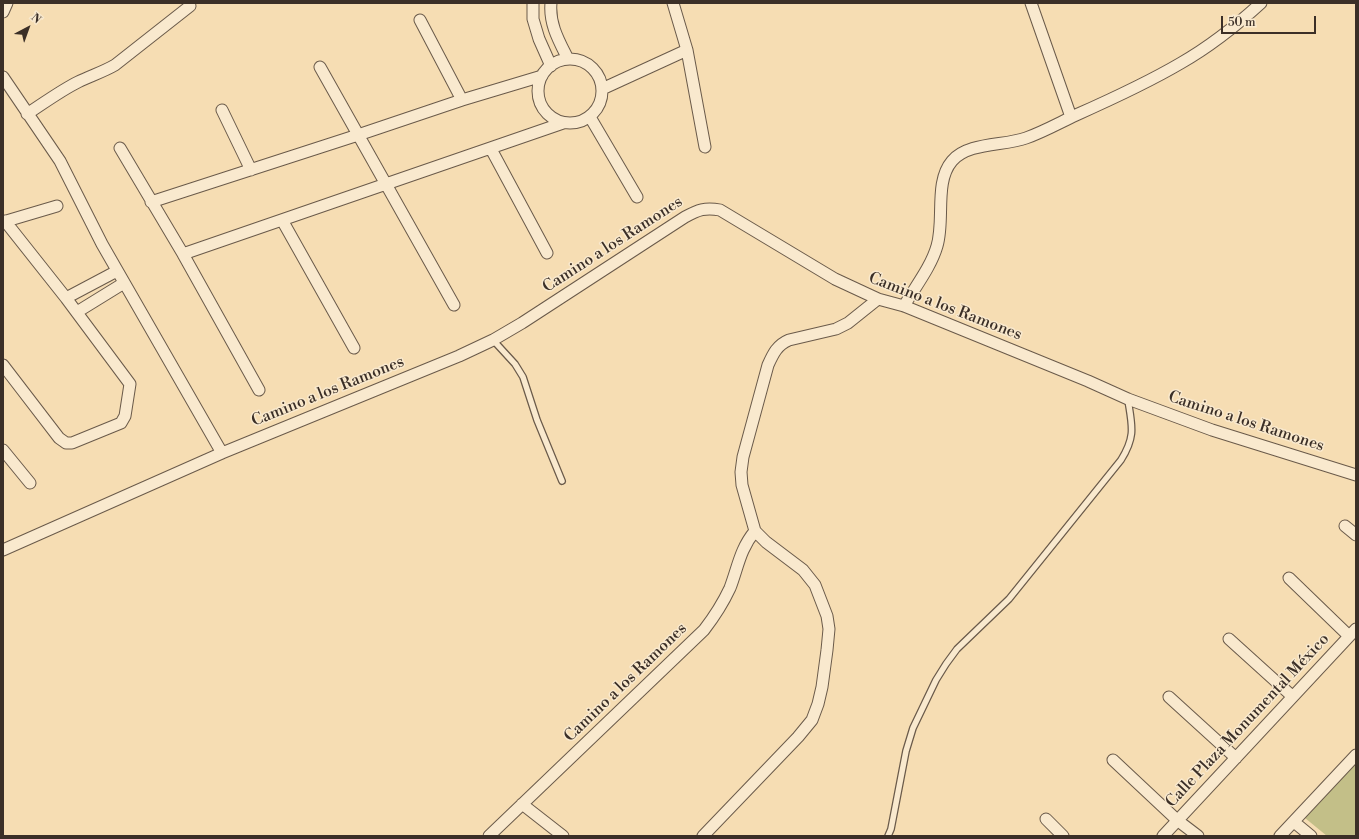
<!DOCTYPE html>
<meta charset="utf-8">
<style>
body{margin:0}
#map{position:relative;width:1359px;height:839px;overflow:hidden;background:#f6ddb3;font-family:"Libre Bodoni",serif}
canvas{display:block}
.frame{position:absolute;inset:0;border:4px solid #3b2f27;pointer-events:none}
.north{position:absolute;left:8px;top:8px;width:40px;height:40px;-webkit-text-stroke:3px #f9e9ce;paint-order:stroke;rotate:41deg;font-size:11px;font-weight:700;line-height:16px;text-align:center;color:#3b2f27}
.north::after{content:'';display:block;margin:auto;width:14px;height:18px;background:#3b2f27;clip-path:polygon(50% 0,100% 100%,50% 72%,0 100%)}
.scale{position:absolute;left:1221px;top:16px;width:95px;height:18px;box-sizing:border-box;border:2px solid #3b2f27;border-top:0;padding-left:5px;font-size:12px;line-height:14px;white-space:nowrap;color:#3b2f27;-webkit-text-stroke:3px #f9e9ce;paint-order:stroke}
</style>
<div id="map">
<canvas width="1359" height="839"></canvas>
<div class="frame"></div>
<div class="north">N</div>
<div class="scale">50 m</div>
</div>
<script>
const ctx = document.querySelector('canvas').getContext('2d');
ctx.lineJoin = 'round';
function fillPath(path, color) { ctx.fillStyle = color; ctx.fill(path, 'evenodd'); }
function strokePath(path, color, width, dash) { ctx.strokeStyle = color; ctx.lineWidth = width; ctx.lineCap = dash ? 'butt' : 'round'; ctx.setLineDash(dash || []); ctx.stroke(path); }
function drawText(font, color, halo, rows, align = 'center') {
  ctx.font = font + ' "Libre Bodoni",serif'; ctx.lineWidth = 3; ctx.setLineDash([]); ctx.textBaseline = 'middle'; ctx.strokeStyle = halo; ctx.fillStyle = color; for (const [text, x, y, turn = 0] of rows) {
    ctx.save(); ctx.translate(x, y); ctx.rotate((+turn || 0) * Math.PI / 180); ctx.textAlign = isNaN(turn) ? turn : align; if (halo) ctx.strokeText(text, 0, 0); ctx.fillText(text, 0, 0); ctx.restore();
  }
}
const green = new Path2D(`
 M1356,763V836H1327L1305,818Z`);
const lane = new Path2D(`
 M493,340L515,364L523,377L537,420L562,481
 M888,836L891,829L906,751L913,728L936,680L946,664L957,649L1009,599L1121,460C1136,436 1132,426 1128,400`);
const street = new Path2D(`
 M533,3V19L539,39L551,66
 M551,3C549,24 559,41 568,59
 M673,3L687,50L705,147
 M1031,3L1071,117
 M3,12L7,3
 M420,20L462,100
 M538 91a32 32 0 1 1 64 0a32 32 0 1 1-64 0Z
 M320,67L454,305
 M3,77L60,161L102,244L222,453
 M602,89L687,50
 M222,110L251,170
 M27,114C44,103 60,91 78,82C90,76 103,72 115,65L190,6
 M590,117L637,197
 M120,148L183,254L259,390
 M491,149L547,253
 M151,202L358,135L462,100L542,76
 M282,220L354,348
 M3,222L57,206
 M183,254L563,123
 M66,298L117,271
 M904,306C915,287 931,267 937,246C945,220 934,182 952,161C968,142 1004,146 1026,138C1043,132 1059,123 1076,115C1112,99 1147,83 1181,63C1209,47 1237,25 1261,3
 M77,312L124,283
 M3,365L59,438L66,443H72L121,423L125,416L130,384L66,298L5,221
 M3,450L30,483
 M1345,526L1356,535
 M3,550L222,453L459,356L493,340L522,323L685,217C698,210 705,207 720,210L835,279L878,299L904,306L1088,381L1128,399L1212,430L1356,475
 M1289,578L1349,636
 M1229,639L1292,696
 M1169,697L1236,758
 M1113,760L1177,820L1198,836
 M522,804L563,836
 M1046,819L1063,836
 M1294,822L1311,836
 M489,836L704,630C714,617 723,603 730,588C738,567 740,549 755,531
 M703,836L798,737L812,720L818,704L822,687L827,650L829,629L827,616L815,585L803,570L766,542L755,531L742,485L741,472L743,457L768,365C773,354 777,345 789,340L836,329L848,323L878,299
 M1163,836L1356,629
 M1280,836L1356,755`);
const streetNames = [
 ["Camino a los Ramones",613,245,-33],
 ["Camino a los Ramones",945,307,21],
 ["Camino a los Ramones",328,392,-22],
 ["Camino a los Ramones",1246,422,18],
 ["Camino a los Ramones",626,683,-44],
 ["Calle Plaza Monumental México",1248,721,-47]
];
fillPath(green, '#c3bf88');
strokePath(lane, '#6a5a4a', 8);
strokePath(street, '#6a5a4a', 13);
strokePath(lane, '#f9e9ce', 5.5);
strokePath(street, '#f9e9ce', 11);
drawText('16px', '#3b2f27', '#f9e9ce', streetNames);
</script>
